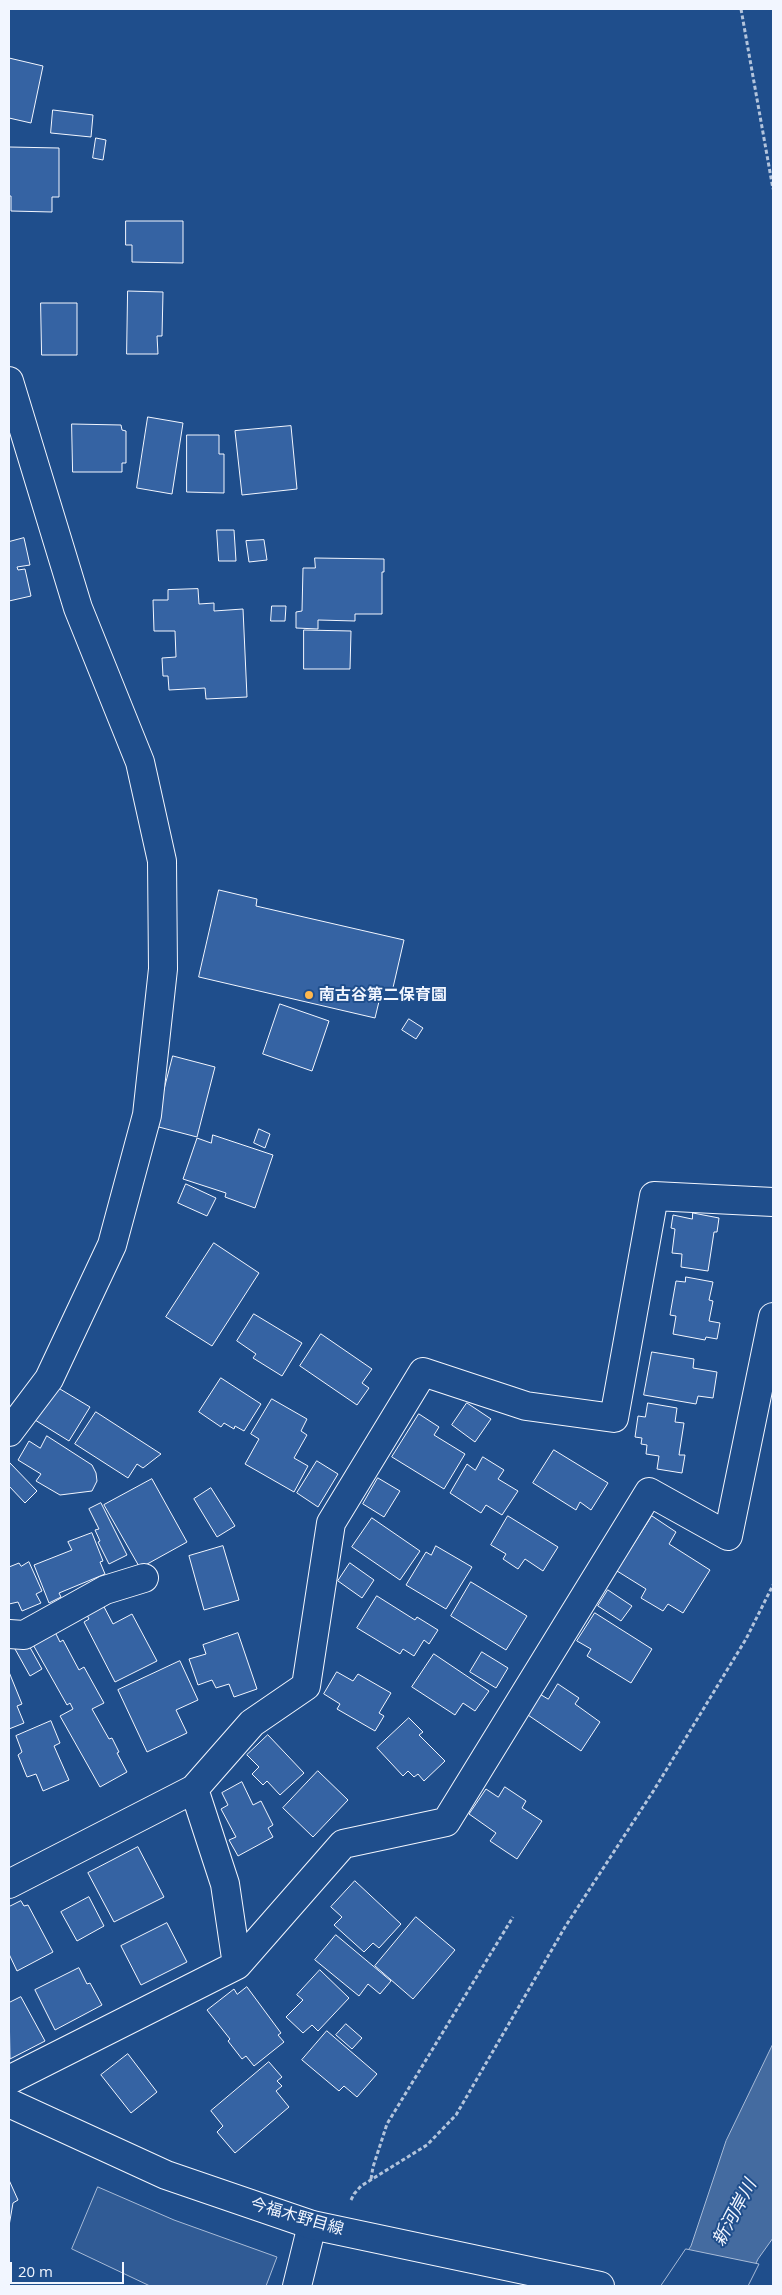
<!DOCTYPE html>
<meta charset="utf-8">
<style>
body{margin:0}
#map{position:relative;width:782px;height:2295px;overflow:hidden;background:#1f4e8c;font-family:"Open Sans",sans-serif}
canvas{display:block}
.frame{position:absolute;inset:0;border:10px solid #f2f6ff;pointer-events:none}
.scale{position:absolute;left:10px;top:2262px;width:114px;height:22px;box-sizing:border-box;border:2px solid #f2f6ff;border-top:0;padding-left:6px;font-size:15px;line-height:18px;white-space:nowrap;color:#f2f6ff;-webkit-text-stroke:4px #1f4e8c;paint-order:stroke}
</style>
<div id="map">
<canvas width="782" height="2295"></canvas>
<div class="frame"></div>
<div class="scale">20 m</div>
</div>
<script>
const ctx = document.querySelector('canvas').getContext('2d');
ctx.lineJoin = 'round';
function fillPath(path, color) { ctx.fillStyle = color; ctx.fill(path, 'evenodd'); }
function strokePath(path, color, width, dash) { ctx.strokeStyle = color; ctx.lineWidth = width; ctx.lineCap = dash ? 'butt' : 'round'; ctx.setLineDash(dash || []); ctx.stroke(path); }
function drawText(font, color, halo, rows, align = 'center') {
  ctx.font = font + ' "Open Sans","Noto Sans JP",sans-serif'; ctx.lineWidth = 4; ctx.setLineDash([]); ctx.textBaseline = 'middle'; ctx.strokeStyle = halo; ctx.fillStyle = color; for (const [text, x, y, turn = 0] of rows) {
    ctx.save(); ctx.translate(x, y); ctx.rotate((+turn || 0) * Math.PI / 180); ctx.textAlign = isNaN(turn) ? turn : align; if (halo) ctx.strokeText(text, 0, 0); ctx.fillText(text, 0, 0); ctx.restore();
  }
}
const built = new Path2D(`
 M98,2187L174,2220L277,2257L266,2286H150L72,2249Z`);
const water = new Path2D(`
 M773,2044V2238L758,2259L745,2286H664L691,2246L726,2141Z`);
const pier = new Path2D(`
 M686,2249L759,2264L748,2286H661Z`);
const building = new Path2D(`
 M9,58L43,66L31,123L9,118Z
 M53,110L93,115L91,137L51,133Z
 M96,138L106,140L103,160L93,158Z
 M9,147L59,148V197H52V212L11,211V196H9Z
 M126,221H183V263L132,262V245H126Z
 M128,291L163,292L162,336H157L158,354H127Z
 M41,303H77V355H42Z
 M148,417L183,423L172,494L137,488Z
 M72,424L121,425L122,430L126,431V463H122V472H73Z
 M291,426L297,489L242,495L235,431Z
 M187,435H219V454H224V493L187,492Z
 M217,530H234L236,561H219Z
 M24,538L30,565L17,567L18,570L25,569L31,596L9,601V542Z
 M264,540L267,560L249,562L246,541Z
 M315,558L384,559V572H382V614H355V621L318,620V629L296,628V612L302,611L303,568H315Z
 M198,589L199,604L214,603V611L243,609L247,697L206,699L205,688L169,690L168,676H163L162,658L176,657L175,631H154L153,600H168V590Z
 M272,606H286L285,621H271Z
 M304,630L351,631L350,669H304Z
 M219,890L257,899L256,906L404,940L392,992L382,989L375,1018L199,977Z
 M280,1004L329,1021L312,1071L263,1054Z
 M409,1019L423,1028L416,1039L402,1030Z
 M173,1056L215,1067L197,1137L155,1126Z
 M259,1129L270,1134L265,1148L254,1143Z
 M213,1135L273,1155L255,1208L225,1197L226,1193L183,1179L197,1138L211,1143Z
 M186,1184L216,1198L207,1216L178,1203Z
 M693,1213L719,1218L717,1232H714L708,1271L681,1267L682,1254L672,1253L675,1229L671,1228L673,1215L692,1219Z
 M214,1243L259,1273L212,1346L166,1317Z
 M686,1277L713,1282L709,1300L713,1301L709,1321L720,1323L717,1339L706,1337L705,1340L673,1334L676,1316L670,1315L676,1281L685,1282Z
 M254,1314L302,1343L282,1376L253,1358L256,1354L237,1341Z
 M321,1334L372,1369L362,1383L369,1388L357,1405L300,1366Z
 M652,1352L694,1359L693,1368L717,1372L713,1398L698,1396L696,1404L644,1395Z
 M221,1378L261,1404L244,1431L235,1426L234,1429L224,1423L221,1427L199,1412Z
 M55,1386L90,1407L69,1441L35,1420Z
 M272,1399L307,1419L301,1431L307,1435L294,1458L308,1466L294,1492L245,1464L259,1439L251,1434Z
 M467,1403L491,1419L475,1442L452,1425Z
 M648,1403L677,1408L675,1422L684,1423L679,1455H685L682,1473L657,1469L659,1456L646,1454L647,1445L641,1444L642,1438L635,1437L638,1416L645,1417Z
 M96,1412L161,1454L143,1468L137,1464L128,1478L75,1444Z
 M419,1414L439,1427L434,1435L465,1454L444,1489L392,1457Z
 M47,1436L92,1465L96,1473L97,1481L92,1491L60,1495L36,1481L41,1474L18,1460L29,1441L40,1448Z
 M554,1450L608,1483L591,1510L580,1502L576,1510L533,1483Z
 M483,1457L504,1470L498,1479L518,1491L502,1515L486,1505L481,1513L450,1493L467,1464L475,1470Z
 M317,1461L338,1474L318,1507L297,1493Z
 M10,1463L37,1491L25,1503L9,1486Z
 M378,1478L400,1491L384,1517L363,1504Z
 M152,1479L187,1542L140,1568L104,1505Z
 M211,1488L235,1526L217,1537L194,1499Z
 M101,1503L127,1555L109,1564L98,1542L100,1541L95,1530L99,1529L89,1509Z
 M508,1516L558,1547L543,1571L525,1559L518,1569L503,1559L506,1554L491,1545Z
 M652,1516L676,1532L669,1544L710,1570L683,1613L668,1604L663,1611L641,1598L646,1589L617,1571Z
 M372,1518L420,1551L400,1580L352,1547Z
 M92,1533L103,1561L100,1562L105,1574L59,1593L61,1597L49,1603L34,1565L72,1550L68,1542Z
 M223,1546L239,1600L204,1610L189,1556Z
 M436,1546L472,1567L446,1609L406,1585L426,1552L431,1555Z
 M29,1562L42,1591L36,1594L41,1603L22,1611L18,1602L9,1604V1567L19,1563L21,1566Z
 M350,1563L374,1580L362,1598L338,1581Z
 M471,1582L527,1616L506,1650L451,1616Z
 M608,1590L632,1606L621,1621L598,1606Z
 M377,1596L415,1620L417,1617L438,1630L429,1644L424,1640L414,1656L403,1649L400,1654L357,1628Z
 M102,1603L113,1624L132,1614L157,1661L115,1682L84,1622L89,1619L85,1611Z
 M595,1613L652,1649L631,1683L587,1656L591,1649L577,1641Z
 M53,1628L60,1642L63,1640L79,1670L84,1667L104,1703L92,1709L109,1739L112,1738L119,1752L117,1753L127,1772L100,1787L60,1716L73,1709L70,1703L67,1705L31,1641Z
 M238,1633L257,1689L234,1697L229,1684L216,1688L212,1680L198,1685L189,1659L206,1654L203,1645Z
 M27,1642L42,1669L30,1676L15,1649Z
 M482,1652L508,1668L496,1688L470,1672Z
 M434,1654L489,1691L475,1711L463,1703L455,1715L412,1687Z
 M180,1661L198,1700L176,1710L187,1733L147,1752L118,1690Z
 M9,1672L22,1704L17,1706L24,1723L9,1729Z
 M337,1672L353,1681L358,1674L391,1693L379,1713L384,1716L375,1731L337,1709L340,1704L324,1694Z
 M558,1684L579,1698L575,1704L600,1722L581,1751L525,1713L538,1693L548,1699Z
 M409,1718L423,1732L419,1735L445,1761L424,1781L418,1774L414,1777L408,1771L403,1776L377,1748Z
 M51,1721L60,1743L54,1746L69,1780L43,1791L36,1774L27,1777L18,1755L22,1752L16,1736Z
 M268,1735L304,1773L280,1795L267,1781L263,1785L252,1774L259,1767L247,1755Z
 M318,1771L348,1800L313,1837L283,1808Z
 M242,1782L253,1805L261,1801L273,1825L268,1828L273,1837L238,1856L229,1840L236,1837L221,1809L228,1805L222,1793Z
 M505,1787L526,1801L522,1808L542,1821L517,1859L490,1841L496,1833L469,1814L486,1789L498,1797Z
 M138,1847L164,1897L114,1922L88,1873Z
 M355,1881L401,1924L379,1948L373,1943L364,1952L334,1925L342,1917L331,1907Z
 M89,1897L104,1926L77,1941L61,1912Z
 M21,1901L24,1906L28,1905L53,1952L17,1971L9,1954V1907Z
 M416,1917L455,1950L413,1999L375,1966Z
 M167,1923L187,1962L141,1985L121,1946Z
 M336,1935L391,1981L380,1994L368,1984L359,1996L315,1960Z
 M79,1968L87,1984L90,1983L102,2005L55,2030L35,1990Z
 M320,1970L349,1998L318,2031L312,2025L303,2033L286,2017L303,2000L297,1995Z
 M247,1987L281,2033L278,2035L284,2042L254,2066L246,2056L242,2059L228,2041L230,2039L207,2010L234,1989L237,1994Z
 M21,1997L45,2041L10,2059L9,2003Z
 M346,2024L362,2038L352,2049L336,2035Z
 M327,2031L377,2074L357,2097L344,2086L339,2091L302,2060Z
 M128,2054L157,2092L131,2113L101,2075Z
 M269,2062L282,2077L277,2081L282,2086L276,2091L289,2107L235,2153L217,2132L223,2126L211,2111Z
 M9,2180L18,2200L13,2203L9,2226Z`);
const path = new Path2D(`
 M741,9L773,189
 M371,2179L373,2167L387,2124L513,1917
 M351,2200L354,2194L361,2186L427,2145L456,2115L565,1927L654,1790L746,1639L773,1585`);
const minor = new Path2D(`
 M9,381L78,608L140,762L162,861L163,969L147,1115L112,1245L49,1379L9,1432
 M9,1634L24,1635L105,1590L144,1578
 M194,1789L225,1884L237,1965
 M9,1884L194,1789L252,1723L306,1686L331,1523L423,1372L526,1406L614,1418L654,1196L773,1202
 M9,2080L237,1965L343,1844L446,1822L649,1492L728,1536L773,1317
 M297,2286L312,2225`);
const major = new Path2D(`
 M9,2103L166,2175L312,2225L600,2286`);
const markers = [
 [309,995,5,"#ffb74d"]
];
const poiNames = [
 ["南古谷第二保育園",319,995]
];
const streetNames = [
 ["今福木野目線",297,2217,16]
];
const waterNames = [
 ["新河岸川",735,2213,-62]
];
fillPath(built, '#305b95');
strokePath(built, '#a8bbd7', 1);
fillPath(water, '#446ba0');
strokePath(water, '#a8bbd7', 1);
fillPath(pier, '#1f4e8c');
strokePath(pier, '#a8bbd7', 1);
fillPath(building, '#3563a3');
strokePath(building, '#f2f6ff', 1);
strokePath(minor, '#f2f6ff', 30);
strokePath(major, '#f2f6ff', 30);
strokePath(path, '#b3c4dc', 3, [4, 2.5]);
strokePath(minor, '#1f4e8c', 28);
strokePath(major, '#1f4e8c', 28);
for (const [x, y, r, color] of markers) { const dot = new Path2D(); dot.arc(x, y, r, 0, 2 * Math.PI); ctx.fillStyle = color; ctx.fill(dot); strokePath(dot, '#1f4e8c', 2); }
drawText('bold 16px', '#f2f6ff', '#1f4e8c', poiNames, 'left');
drawText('16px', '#f2f6ff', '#1f4e8c', streetNames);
drawText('italic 18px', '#f2f6ff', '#1f4e8c', waterNames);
</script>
